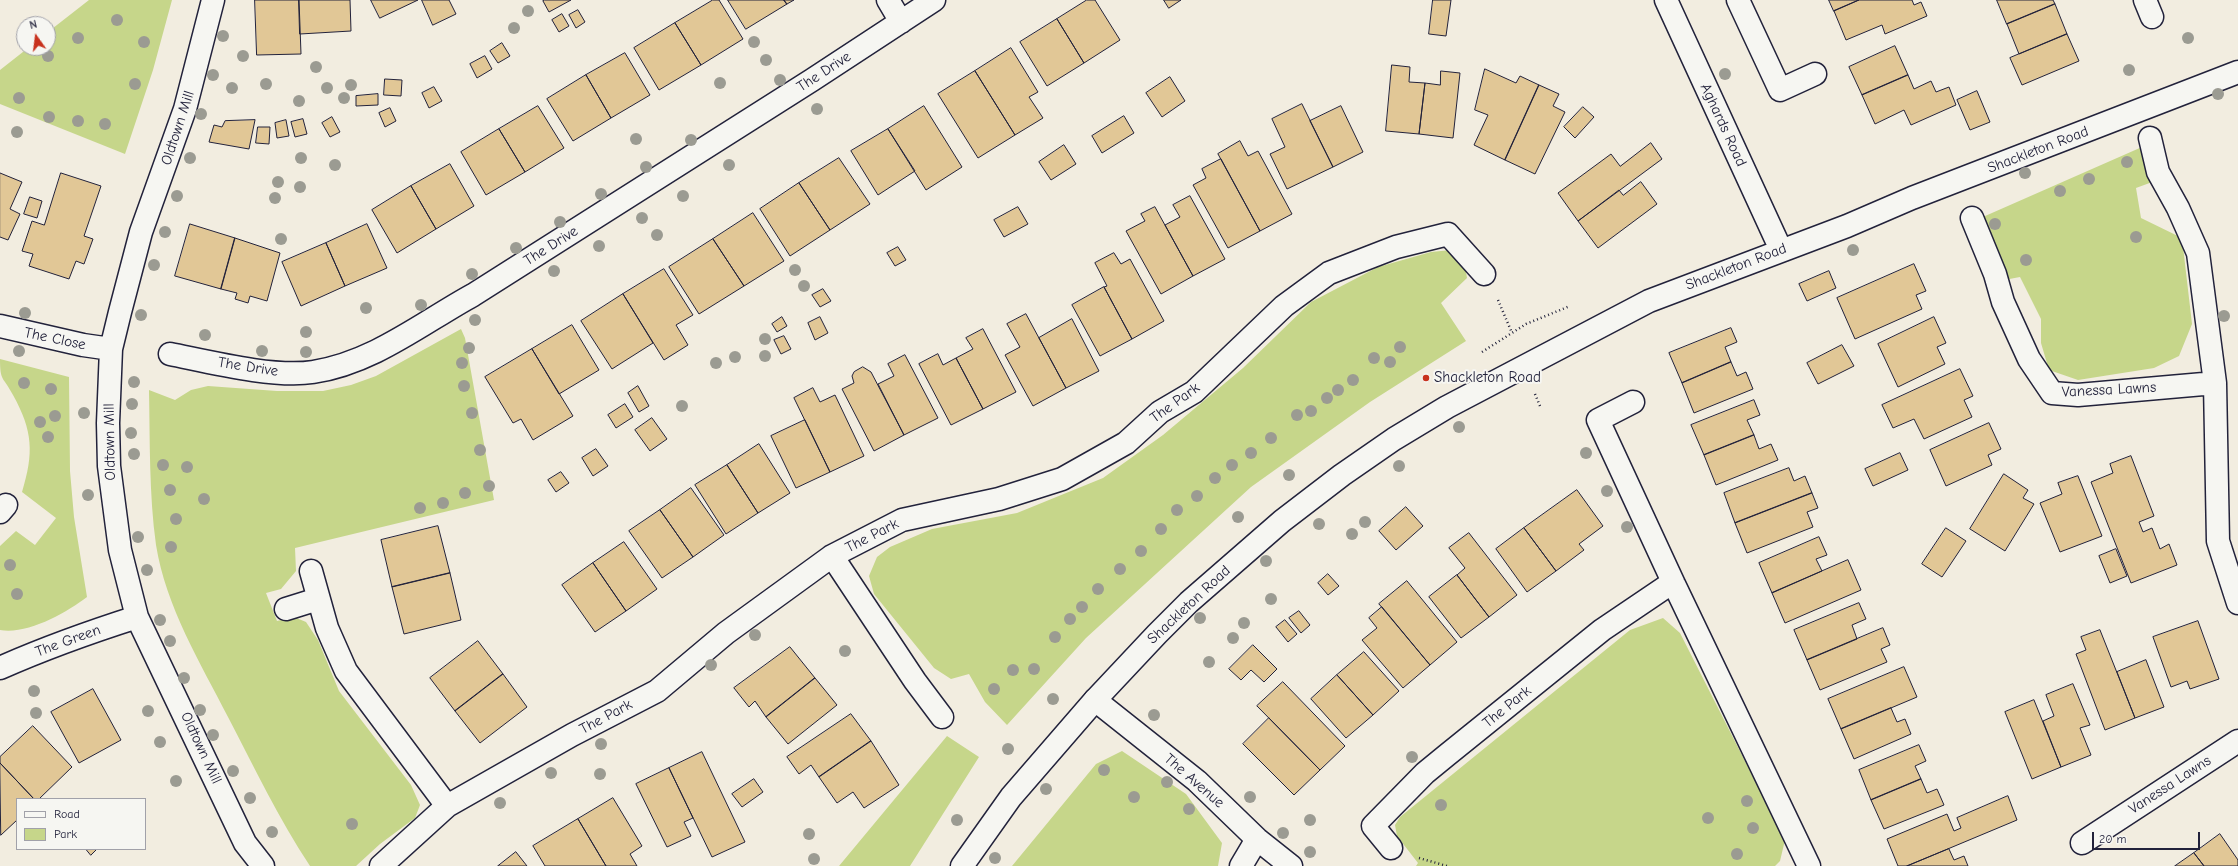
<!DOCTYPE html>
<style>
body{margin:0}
#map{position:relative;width:2238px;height:866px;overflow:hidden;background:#f2ede0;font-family:"Comic Neue",sans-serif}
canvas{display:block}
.legend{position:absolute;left:16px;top:798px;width:130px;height:52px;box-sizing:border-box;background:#f6f6f2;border:1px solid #a1a1a9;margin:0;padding:5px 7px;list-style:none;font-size:12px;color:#22223b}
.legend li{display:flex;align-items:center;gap:8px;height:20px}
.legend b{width:20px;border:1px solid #a1a1a9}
.north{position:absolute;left:16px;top:16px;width:40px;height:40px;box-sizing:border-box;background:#f6f6f2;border:1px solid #a1a1a9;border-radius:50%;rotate:346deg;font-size:11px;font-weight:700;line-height:16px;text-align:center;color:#22223b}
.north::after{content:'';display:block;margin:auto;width:14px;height:18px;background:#c8321e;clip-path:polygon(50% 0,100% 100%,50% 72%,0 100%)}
.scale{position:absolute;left:2092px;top:832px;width:108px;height:18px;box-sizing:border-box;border:2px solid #22223b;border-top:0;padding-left:5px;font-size:12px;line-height:14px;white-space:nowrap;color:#22223b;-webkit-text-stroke:3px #f6f6f2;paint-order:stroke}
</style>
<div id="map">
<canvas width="2238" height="866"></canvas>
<ul class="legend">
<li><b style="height:5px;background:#f6f6f2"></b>Road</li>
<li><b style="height:11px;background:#c6d68a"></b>Park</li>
</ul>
<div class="north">N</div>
<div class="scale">20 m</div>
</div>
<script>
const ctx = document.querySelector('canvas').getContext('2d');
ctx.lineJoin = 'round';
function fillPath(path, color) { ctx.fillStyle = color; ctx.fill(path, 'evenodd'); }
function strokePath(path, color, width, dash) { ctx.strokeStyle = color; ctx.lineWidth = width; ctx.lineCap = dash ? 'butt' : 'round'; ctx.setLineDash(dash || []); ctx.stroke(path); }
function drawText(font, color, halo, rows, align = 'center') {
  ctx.font = font + ' "Comic Neue",sans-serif'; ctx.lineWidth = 4; ctx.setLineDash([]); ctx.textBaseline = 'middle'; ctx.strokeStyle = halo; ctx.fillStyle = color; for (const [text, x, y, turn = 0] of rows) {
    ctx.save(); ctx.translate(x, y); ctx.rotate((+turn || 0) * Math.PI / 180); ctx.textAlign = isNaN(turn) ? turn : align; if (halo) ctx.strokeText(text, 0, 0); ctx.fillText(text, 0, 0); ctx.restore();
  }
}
const green = new Path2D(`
 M89,0H172L153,70L125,154L0,104V70L28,48H48V32Z
 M2142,147L2155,181L2136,188L2141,218L2182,238L2192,324L2179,356L2154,368L2078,380L2049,370L2041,343V319L2020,277L2004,280L1976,220Z
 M1451,250L1464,260L1467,278L1441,303L1466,341L1370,402L1251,487L1086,638L1007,725L985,702L969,674L951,679L934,668L874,594L869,576L877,557L890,547L932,529L1017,513L1103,478L1163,435L1243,368L1311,302L1378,267L1431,252Z
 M461,329L465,338L494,500L295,548L296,571L281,589L266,593L277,621L294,617L306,622L318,640L339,691L411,785L420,805L415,818L380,844L356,866H310C279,819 254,767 228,717C200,662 166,607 156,545C149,494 150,441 149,390L175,400L191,390L208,386L277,391H323L351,385L376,376Z
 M0,359L69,377L70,471L74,517L87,597C66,613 27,635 0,630V546L16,531L35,545L56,518L22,492C34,453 33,431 13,395C3,376 0,382 0,359Z
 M1663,618L1680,633L1785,840L1780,861L1775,866H1416L1418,863L1397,836L1395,825L1400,817L1630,630Z
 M947,736L979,757L910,866H839Z
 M1122,751L1186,794L1222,843L1218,866H1012L1096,764Z`);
const building = new Path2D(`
 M255,0H299L301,54L257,55Z
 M299,0H350L351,31L300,34Z
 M371,0H418L380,18Z
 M422,0H449L456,14L433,25Z
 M545,0H571L549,12L543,1Z
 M713,0H719L743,39L701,65L675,23Z
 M728,0H784L787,4L746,29Z
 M784,0H794L787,4Z
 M1087,0H1095L1120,40L1084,63L1057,19Z
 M1164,0H1181L1169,8Z
 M1433,0H1451L1446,36L1429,34Z
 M1829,0H1859L1834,11Z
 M1859,0H1912L1914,5L1921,2L1927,16L1885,34L1882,25L1846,40L1834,11Z
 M1997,0H2053L2055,4L2007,24Z
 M2055,4L2067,34L2019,54L2007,24Z
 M578,10L585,22L576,28L569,15Z
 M562,14L569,26L559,32L552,20Z
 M1057,19L1084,63L1047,86L1020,42Z
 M675,23L701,65L659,90L634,48Z
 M2067,34L2079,61L2022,85L2010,58Z
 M502,43L510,56L498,63L490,51Z
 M1895,46L1908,75L1862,95L1849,67Z
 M1011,48L1038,92L1029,97L1043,118L1015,135L975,71Z
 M625,53L650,95L611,118L586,75Z
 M485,56L492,69L477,78L470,64Z
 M1392,65L1410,67L1409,82L1425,83L1419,134L1386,131Z
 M1485,69L1516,83L1520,76L1539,85L1505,160L1474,145L1488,115L1475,110Z
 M975,71L1015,135L978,158L938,94Z
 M1441,71L1460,73L1453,138L1419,134L1425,83L1440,85Z
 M586,75L611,118L573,141L547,99Z
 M1908,75L1914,89L1931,81L1936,92L1949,87L1956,105L1911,125L1904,110L1875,124L1862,95Z
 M1170,77L1185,101L1162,117L1146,93Z
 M385,79L402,80L401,96L384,95Z
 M1539,85L1559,94L1553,106L1565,112L1535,174L1505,160Z
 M434,87L442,101L429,108L422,93Z
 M1977,91L1990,122L1970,130L1957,100Z
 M378,94V105L356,106V96Z
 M1302,104L1333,167L1287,189L1270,154L1285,147L1272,119Z
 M538,106L564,148L525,172L499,129Z
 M924,106L962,167L926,190L888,129Z
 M1341,106L1363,152L1333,167L1310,121Z
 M1583,107L1594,117L1575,138L1564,127Z
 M390,108L396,121L385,127L379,113Z
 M1124,116L1134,133L1102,153L1092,136Z
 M332,117L340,132L330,137L322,123Z
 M303,119L307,134L295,137L291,122Z
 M255,120L249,149L209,142L214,125L222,127L225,121Z
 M286,120L289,136L277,138L275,123Z
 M258,127H270L269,144L256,143Z
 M499,129L525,172L486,195L461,152Z
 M888,129L915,171L878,195L851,151Z
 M1240,141L1248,156L1258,151L1292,214L1260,231L1218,154Z
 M1651,143L1662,159L1578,221L1558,193L1611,154L1620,166Z
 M1064,145L1076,164L1051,180L1039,162Z
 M839,158L870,204L830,230L799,183Z
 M1221,159L1260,231L1228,248L1193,185L1206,178L1202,169Z
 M450,164L474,206L436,229L411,186Z
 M0,173L22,182L10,209L20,214L8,240L0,237Z
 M61,173L101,186L84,236L93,239L84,264L76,261L69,279L29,266L33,254L22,251L32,221L44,225Z
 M1641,182L1657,204L1598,248L1578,221L1619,190L1623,195Z
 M799,183L830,230L790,256L760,209Z
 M411,186L436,229L397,253L372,210Z
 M1190,196L1225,259L1193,276L1165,225L1180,217L1173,205Z
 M30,197L42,201L37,218L24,214Z
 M1018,207L1028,224L1004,237L994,220Z
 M1155,207L1193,276L1161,294L1126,231L1145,221L1141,214Z
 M753,213L784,261L744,286L713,239Z
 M190,224L235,238L221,289L175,276Z
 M367,224L387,268L345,286L326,243Z
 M235,238L280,253L267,301L250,296L248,303L235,299L237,293L221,289Z
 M713,239L744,286L699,314L669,267Z
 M326,243L345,286L301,306L282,262Z
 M898,247L906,260L895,266L887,253Z
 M1114,253L1121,264L1130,259L1164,321L1132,339L1104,287L1107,286L1095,263Z
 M1914,264L1926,291L1916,295L1922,309L1855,339L1837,298Z
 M664,269L693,315L676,325L688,345L664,360L623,294Z
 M1829,271L1836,288L1807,301L1799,284Z
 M1104,287L1132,339L1100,356L1072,305Z
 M823,289L831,301L820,307L812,295Z
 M623,294L653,343L612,369L581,321Z
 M1026,314L1066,388L1033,406L1005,355L1020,347L1007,324Z
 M782,317L787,326L777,332L772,324Z
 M820,317L828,333L815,340L808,323Z
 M1934,317L1946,343L1937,347L1945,364L1898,387L1878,344Z
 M1072,319L1099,371L1066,388L1039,338Z
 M572,325L599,370L559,394L532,349Z
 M1731,328L1737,342L1725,347L1731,362L1682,383L1669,353Z
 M983,329L1016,392L983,409L956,358L973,349L966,338Z
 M784,336L791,349L781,354L774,340Z
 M1842,345L1854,366L1818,384L1807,363Z
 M532,349L573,416L533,440L521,419L513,423L485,377Z
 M938,354L943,365L956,358L983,409L951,425L919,364Z
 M905,355L938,418L904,435L878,384L894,376L888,364Z
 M1731,362L1737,376L1746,372L1753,389L1694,413L1682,383Z
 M863,367L871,372L904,435L874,451L842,389L854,383L852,376L854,372Z
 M1960,369L1973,396L1964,400L1972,417L1924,439L1914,419L1893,428L1882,405Z
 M638,386L649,406L639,412L628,393Z
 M813,388L820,402L835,395L864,456L830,472L794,398Z
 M1754,400L1760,415L1747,420L1754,435L1704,455L1691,425Z
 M625,404L633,417L616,428L608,415Z
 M652,418L667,439L650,451L635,430Z
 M805,420L830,472L796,488L771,436Z
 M1989,423L2001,449L1988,455L1992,465L1946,486L1930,450Z
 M1754,435L1759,449L1771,444L1778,460L1716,485L1704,455Z
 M759,444L790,493L758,513L727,465Z
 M596,449L608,466L593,476L582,458Z
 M1900,453L1908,470L1873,486L1865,469Z
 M2131,456L2154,516L2139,522L2143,532L2152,528L2160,549L2169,544L2177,565L2131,583L2091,482L2113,473L2110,464Z
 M727,465L758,513L726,534L695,485Z
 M1789,468L1794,481L1805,476L1812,493L1735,523L1724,493Z
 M561,472L569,483L556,492L548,480Z
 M2004,474L2028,490L2023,498L2034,504L2005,551L1970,529Z
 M2078,476L2102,536L2060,552L2040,503L2062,494L2058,483Z
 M691,488L724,535L693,557L660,510Z
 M1577,490L1603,526L1579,544L1584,550L1556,571L1524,528Z
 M1812,493L1818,508L1807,512L1813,527L1747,553L1735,523Z
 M1406,507L1423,526L1396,550L1379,531Z
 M660,510L693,557L662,578L629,531Z
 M438,526L450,573L392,587L381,540Z
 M1524,528L1556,571L1527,592L1496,549Z
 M1946,528L1966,541L1942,577L1922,564Z
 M1469,533L1517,595L1489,617L1457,575L1465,568L1449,548Z
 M1819,537L1827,555L1816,559L1822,571L1772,593L1759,563Z
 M624,542L657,589L626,611L593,563Z
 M2116,549L2127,576L2110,583L2099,556Z
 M1848,560L1861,590L1785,623L1772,593Z
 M593,563L626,611L595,632L562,585Z
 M450,573L461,620L404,634L392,587Z
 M1328,574L1339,586L1328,595L1318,583Z
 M1457,575L1489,617L1461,638L1429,597Z
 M1407,581L1457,642L1430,665L1379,604Z
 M1859,603L1866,619L1852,625L1857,639L1807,660L1794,630Z
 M1382,607L1430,665L1403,688L1362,640L1377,628L1369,618Z
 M1299,611L1310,625L1301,633L1289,618Z
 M1285,620L1297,634L1288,642L1276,627Z
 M2198,621L2219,679L2190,689L2187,681L2171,687L2153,637Z
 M1883,628L1890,645L1881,649L1887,662L1820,690L1807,660Z
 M2100,630L2135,718L2105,730L2076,654L2086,650L2081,637Z
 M478,641L503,674L455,711L430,678Z
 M1253,645L1277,669L1264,682L1251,670L1241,680L1229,669Z
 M790,647L815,678L766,717L755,701L749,707L734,688Z
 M1364,652L1399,691L1373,715L1337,675Z
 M2146,660L2164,707L2135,718L2117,672Z
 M1904,667L1917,697L1841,729L1828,699Z
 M503,674L527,707L480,743L455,711Z
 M1337,675L1373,715L1346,738L1311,699Z
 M815,678L837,705L788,744L766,717Z
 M1283,682L1345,746L1320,770L1257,706Z
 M2073,684L2090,725L2080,728L2091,755L2061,767L2043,721L2054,716L2046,695Z
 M93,689L121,740L79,763L51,712Z
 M2034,700L2061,767L2032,779L2005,712Z
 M1891,708L1897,722L1905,719L1911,734L1854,759L1841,729Z
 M851,714L871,741L819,777L811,765L799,774L787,757Z
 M1269,718L1320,770L1294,795L1243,744Z
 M33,726L72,767L39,799H34L0,763V757Z
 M871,741L899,785L864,808L853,792L837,803L819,777Z
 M1919,745L1926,761L1915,766L1921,779L1871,800L1859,770Z
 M702,752L745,842L712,857L669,768Z
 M0,763L34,799H17V820L1,835Z
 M669,768L693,818L684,822L691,836L667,847L636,784Z
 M754,779L763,792L742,807L732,794Z
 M1921,779L1927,793L1937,789L1944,805L1884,829L1871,800Z
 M2008,796L2017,820L1907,866H1898L1887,839L1947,814L1954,831L1961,828L1957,818Z
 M613,798L642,846L630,854L637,866H606L578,819Z
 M578,819L606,866H545L533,846Z
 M2220,834L2238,860V866H2204L2194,853Z
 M86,849H97L91,855Z
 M1949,849L1954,860L1964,856L1968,866H1907Z
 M516,852L527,866H498Z
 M2194,853L2204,866H2175Z`);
const path = new Path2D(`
 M1498,300L1512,333
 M1482,352L1526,324L1570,306
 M1535,394L1540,406
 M1419,858L1447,866`);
const minor = new Path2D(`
 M213,0L185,109L141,232L120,312L111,349L108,423L109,466L120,550L137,617L245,843L263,866
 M888,0L901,22
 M1738,0L1780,90L1815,74
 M2145,0L2152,17
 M2150,138L2158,172L2178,208L2198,253L2215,383L2218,541L2238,603
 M1972,218L1995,274L2003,302L2029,359L2052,393L2078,395L2215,383
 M0,326L83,345L111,349
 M170,354C210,362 274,378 313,372C373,363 422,323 473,295L812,80L934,0
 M1633,402L1598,420L1673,582L1809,866
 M0,512L6,505
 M832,556L915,681L942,717
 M311,571L327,628L346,671L447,806
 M286,609L318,599
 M0,668C45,648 90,632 137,617
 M1095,700L1197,781L1257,839L1291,866
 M2082,843L2238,741
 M1391,848L1373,826L1425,773L1447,755L1602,630L1673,582
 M381,866L447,806L572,735L657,691L726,633L832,556L902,520L999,499L1062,479L1126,443L1160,412L1194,392L1284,306L1329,273L1396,247L1448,234L1484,274
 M1241,866L1257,839`);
const tertiary = new Path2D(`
 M1666,0L1781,250
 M962,866L1011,797L1095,700L1157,634L1189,602L1282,521L1342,475L1394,439L1447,407L1649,301L1847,226L1912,198L2238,72`);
const trees = [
 [528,11],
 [117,20],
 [514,28],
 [223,36],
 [78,38],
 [2188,38],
 [144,42],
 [754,42],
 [48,56],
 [243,56],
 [766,60],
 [316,67],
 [2129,70],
 [1725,74],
 [213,75],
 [780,80],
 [720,83],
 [135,84],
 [266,84],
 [351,85],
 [232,88],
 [327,88],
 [2218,94],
 [19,98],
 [344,98],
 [299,101],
 [817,109],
 [201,114],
 [49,117],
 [78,121],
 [105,124],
 [17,132],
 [636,139],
 [691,140],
 [190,158],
 [301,158],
 [2127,162],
 [335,165],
 [729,165],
 [646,167],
 [2025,173],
 [2089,179],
 [278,182],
 [300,187],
 [2060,191],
 [601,194],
 [177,196],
 [683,196],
 [275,198],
 [642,218],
 [560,222],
 [1995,224],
 [165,232],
 [657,235],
 [2136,237],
 [281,239],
 [599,246],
 [516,248],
 [1853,250],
 [2026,260],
 [154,265],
 [795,270],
 [554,271],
 [472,274],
 [804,286],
 [421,305],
 [366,308],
 [25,313],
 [141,315],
 [2224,316],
 [475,320],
 [306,332],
 [205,335],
 [765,339],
 [1400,347],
 [469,348],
 [19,351],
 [262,351],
 [306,352],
 [765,356],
 [735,357],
 [1374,358],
 [1390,362],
 [462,363],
 [716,363],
 [1353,380],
 [134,382],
 [24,383],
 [464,386],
 [51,389],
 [1338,390],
 [1327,398],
 [132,404],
 [682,406],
 [1311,411],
 [84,413],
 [472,413],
 [1297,415],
 [55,416],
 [40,422],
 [1459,427],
 [131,433],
 [48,437],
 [1271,438],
 [480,450],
 [1251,453],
 [1586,453],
 [134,454],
 [163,465],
 [1232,465],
 [1399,466],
 [187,467],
 [1289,475],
 [1215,478],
 [489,486],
 [170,490],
 [1607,491],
 [465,493],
 [88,495],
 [1197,496],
 [204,499],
 [443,503],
 [420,508],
 [1177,510],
 [1238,517],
 [176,519],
 [1365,522],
 [1319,524],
 [1627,527],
 [1161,529],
 [1352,534],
 [138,537],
 [171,547],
 [1141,551],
 [1266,561],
 [10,565],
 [1120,569],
 [147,570],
 [1098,589],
 [17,594],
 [1271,599],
 [1082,607],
 [1200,618],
 [1070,619],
 [160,620],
 [1244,623],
 [755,635],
 [1055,637],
 [1233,638],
 [170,641],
 [845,651],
 [1209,662],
 [711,665],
 [1034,669],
 [1013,670],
 [184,678],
 [994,689],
 [34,691],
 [1053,699],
 [200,710],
 [148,711],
 [36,713],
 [1154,715],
 [213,735],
 [160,742],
 [601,744],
 [1008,749],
 [1412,757],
 [1104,770],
 [233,771],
 [551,773],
 [600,774],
 [176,781],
 [1167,782],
 [1046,789],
 [1134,797],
 [1250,797],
 [250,798],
 [1747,801],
 [500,803],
 [1441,805],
 [1189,809],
 [1708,818],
 [957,820],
 [1310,820],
 [352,824],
 [1753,828],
 [272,832],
 [1283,833],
 [809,834],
 [1310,852],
 [1737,854],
 [995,858],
 [814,859]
];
const markers = [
 [1426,378,4,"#c8321e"]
];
const streetNames = [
 ["The Drive",824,72,-33],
 ["Aghards Road",1723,125,65],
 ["Oldtown Mill",178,128,-72],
 ["Shackleton Road",2038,150,-21],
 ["The Drive",551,246,-32],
 ["Shackleton Road",1736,267,-21],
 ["The Close",55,339,12],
 ["The Drive",248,367,9],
 ["Vanessa Lawns",2109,390,-3],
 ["The Park",1175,403,-36],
 ["Oldtown Mill",110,442,-91],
 ["The Park",872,536,-27],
 ["Shackleton Road",1189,605,-43],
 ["The Green",68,641,-20],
 ["The Park",1507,707,-39],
 ["The Park",606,717,-28],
 ["Oldtown Mill",201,748,65],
 ["The Avenue",1194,781,41],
 ["Vanessa Lawns",2170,785,-33]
];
const poiNames = [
 ["Shackleton Road",1434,378]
];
fillPath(green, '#c6d68a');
fillPath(building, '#e1c796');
strokePath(building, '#22223b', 1);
strokePath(minor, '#22223b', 25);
strokePath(tertiary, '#22223b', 25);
strokePath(path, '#22223b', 2.5, [1, 3]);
strokePath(minor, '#f6f6f2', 22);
strokePath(tertiary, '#f6f6f2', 22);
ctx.fillStyle = '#9b9b92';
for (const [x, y] of trees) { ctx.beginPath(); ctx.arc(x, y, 6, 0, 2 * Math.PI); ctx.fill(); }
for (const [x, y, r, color] of markers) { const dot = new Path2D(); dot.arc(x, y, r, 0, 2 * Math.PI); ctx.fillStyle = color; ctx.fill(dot); strokePath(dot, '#f6f6f2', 1.5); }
drawText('15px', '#22223b', '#f6f6f2', streetNames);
drawText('15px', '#22223b', '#f6f6f2', poiNames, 'left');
</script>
